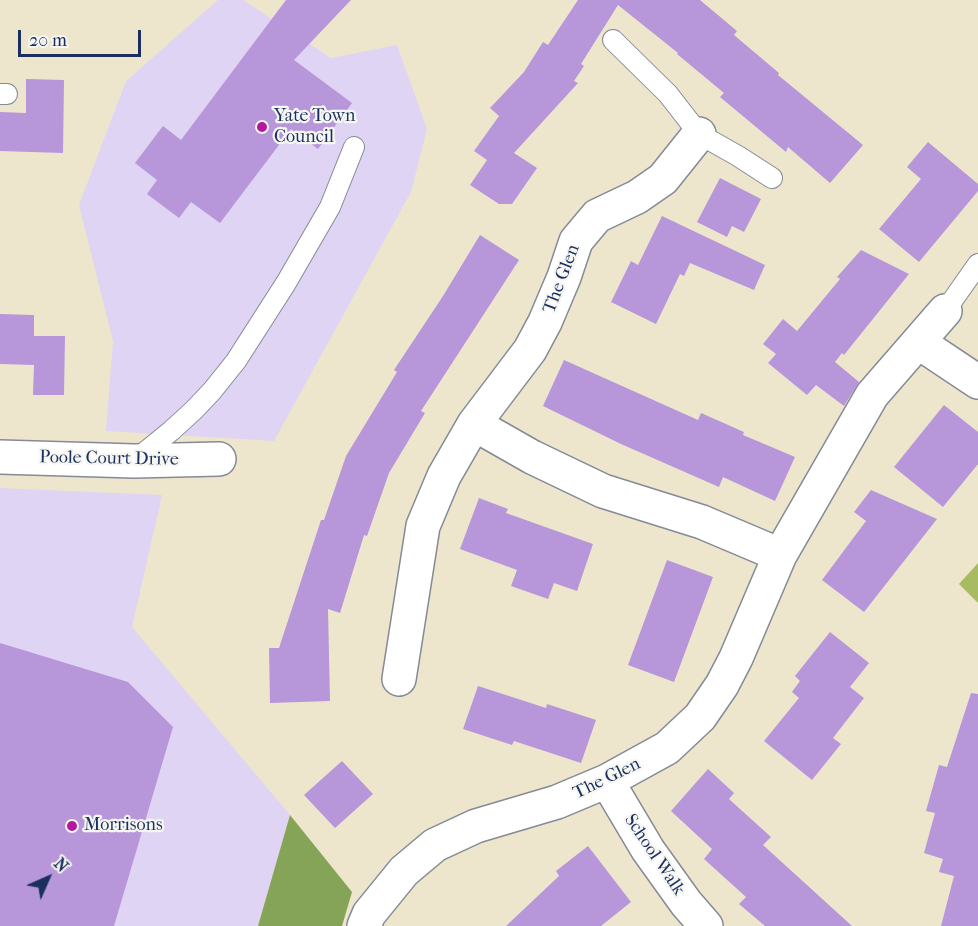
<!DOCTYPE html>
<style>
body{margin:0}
#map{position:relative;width:978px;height:926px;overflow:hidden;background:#ede6cd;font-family:"IM FELL French Canon",serif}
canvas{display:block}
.north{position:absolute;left:18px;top:848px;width:60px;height:60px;-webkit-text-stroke:4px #f6f6f2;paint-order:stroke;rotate:45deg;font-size:16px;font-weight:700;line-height:24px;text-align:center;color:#1b2f5e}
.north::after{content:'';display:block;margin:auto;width:21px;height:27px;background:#1b2f5e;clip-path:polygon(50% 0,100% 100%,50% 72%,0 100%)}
.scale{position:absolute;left:18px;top:30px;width:123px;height:27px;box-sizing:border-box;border:3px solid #1b2f5e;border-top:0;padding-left:8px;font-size:18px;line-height:21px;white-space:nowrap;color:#1b2f5e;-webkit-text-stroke:4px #f6f6f2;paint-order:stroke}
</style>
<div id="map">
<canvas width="978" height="926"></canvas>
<div class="north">N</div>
<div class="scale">20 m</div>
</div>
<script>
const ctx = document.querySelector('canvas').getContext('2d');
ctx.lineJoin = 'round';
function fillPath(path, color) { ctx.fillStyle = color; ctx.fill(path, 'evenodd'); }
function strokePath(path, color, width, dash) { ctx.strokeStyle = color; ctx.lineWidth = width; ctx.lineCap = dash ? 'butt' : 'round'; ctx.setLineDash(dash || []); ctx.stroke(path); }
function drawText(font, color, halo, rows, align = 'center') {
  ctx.font = font + ' "IM FELL French Canon",serif'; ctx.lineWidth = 4.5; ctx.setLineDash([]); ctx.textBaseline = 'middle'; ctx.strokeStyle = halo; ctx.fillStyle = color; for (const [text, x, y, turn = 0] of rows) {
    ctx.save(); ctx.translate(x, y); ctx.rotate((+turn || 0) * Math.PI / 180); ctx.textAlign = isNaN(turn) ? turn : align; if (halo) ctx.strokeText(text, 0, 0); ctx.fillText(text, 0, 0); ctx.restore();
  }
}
const built = new Path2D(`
 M218,0H243L331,58L397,45L427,129L411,192L274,441L106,431L113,341L79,205L126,81Z
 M0,488L162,495L132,627L290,815L258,926H0Z`);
const green = new Path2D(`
 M978,563V603L959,584Z`);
const forest = new Path2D(`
 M290,815L352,892L342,926H258Z`);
const building = new Path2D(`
 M286,0H351L294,60L352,103L318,149L291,129L220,223L191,202L179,218L147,194L157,180L135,163L163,126L181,140Z
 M578,0H700L737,31L734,35L779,73L778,75L863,145L830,183L788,147L786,152L720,97L724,93L677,54L678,53L618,5L581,64L584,66L574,81L578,83L514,153L537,168L512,204H499L470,185L487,160L474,151L499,116L490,108L524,72L543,42L548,45Z
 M26,79L64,80L63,153L0,151V112L26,113Z
 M928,142L978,184V191L919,262L879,229L921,179L907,167Z
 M720,178L761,199L744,232L732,226L727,237L697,222Z
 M662,216L765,265L754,290L690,263L684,276L680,274L656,324L611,302L631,261L638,265Z
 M480,235L519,260L421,411L425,413L389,473L367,536L364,535L340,613L328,609L330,701L270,703L269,648H279L321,520H324L346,456L397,372L394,370L443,296Z
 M861,250L909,274L844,355L842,353L835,362L859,382L844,406L816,385L807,395L768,363L776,354L763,344L783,319L797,331L840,279L837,277Z
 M0,314L34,315V340V336H65L64,395H33L34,365L0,364Z
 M564,360L698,420L701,413L744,432L743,435L795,457L775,501L723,477L719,487L621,444L543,406Z
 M944,405L978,432V464L943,507L894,467Z
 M871,490L937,519L864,612L822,580L866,521L854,512Z
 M479,498L508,509L506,513L593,544L577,591L554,583L548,599L511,586L517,570L460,549Z
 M667,560L713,577L674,682L628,665Z
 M830,632L869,663L850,687L864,698L833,738L841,744L812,780L764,741L799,698L792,692L800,681L795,676Z
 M0,643L128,682L173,727L114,926H0Z
 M478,686L546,708L547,704L596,720L581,763L514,741L512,745L463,729Z
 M971,693L978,694V926H941L954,876L939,872L943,859L924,853L935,813L926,811L939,765L947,767Z
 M342,761L373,794L335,828L304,795Z
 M708,769L734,793L729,799L771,837L763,845L852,926H765L739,904L746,897L704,859L712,849L671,811Z
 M588,846L631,902L601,926H506L559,876L556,871Z`);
const service = new Path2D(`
 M613,40L668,94L699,134L738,156L772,178
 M0,94H7
 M945,311L978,264
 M134,461L171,431L194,410L212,391L236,361L286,283L330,207L354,147`);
const minor = new Path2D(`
 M918,342L978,382
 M474,424L532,457L603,491L702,522L780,555
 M0,457L134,461L219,459
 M399,679L423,526L444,476L474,424L530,350L545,322L564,277L576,241L597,216L637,197L663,179L699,134
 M607,781L648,850L686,903L706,926
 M364,926L369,914L404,871L435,845L476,826L557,802L607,781L667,748L700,717L722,685L736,658L780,555L872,395L945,311`);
const markers = [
 [262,127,6,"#b5179e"],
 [72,826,6,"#b5179e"]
];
const poiNames = [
 ["Yate Town",274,117],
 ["Council",274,138],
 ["Morrisons",84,826]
];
const streetNames = [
 ["The Glen",562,279,-69],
 ["Poole Court Drive",109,459,1],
 ["The Glen",607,779,-26],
 ["School Walk",654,855,56]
];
fillPath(built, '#dfd4f4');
fillPath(green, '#a7bc61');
fillPath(forest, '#85a457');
fillPath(building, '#b796da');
strokePath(service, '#848a96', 22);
strokePath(minor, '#848a96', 36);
strokePath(service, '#fff', 20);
strokePath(minor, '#fff', 33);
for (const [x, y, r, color] of markers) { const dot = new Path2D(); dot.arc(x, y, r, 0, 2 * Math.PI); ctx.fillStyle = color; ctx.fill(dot); strokePath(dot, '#f6f6f2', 2); }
drawText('18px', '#1b2f5e', '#f6f6f2', poiNames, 'left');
drawText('18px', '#1b2f5e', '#f6f6f2', streetNames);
</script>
